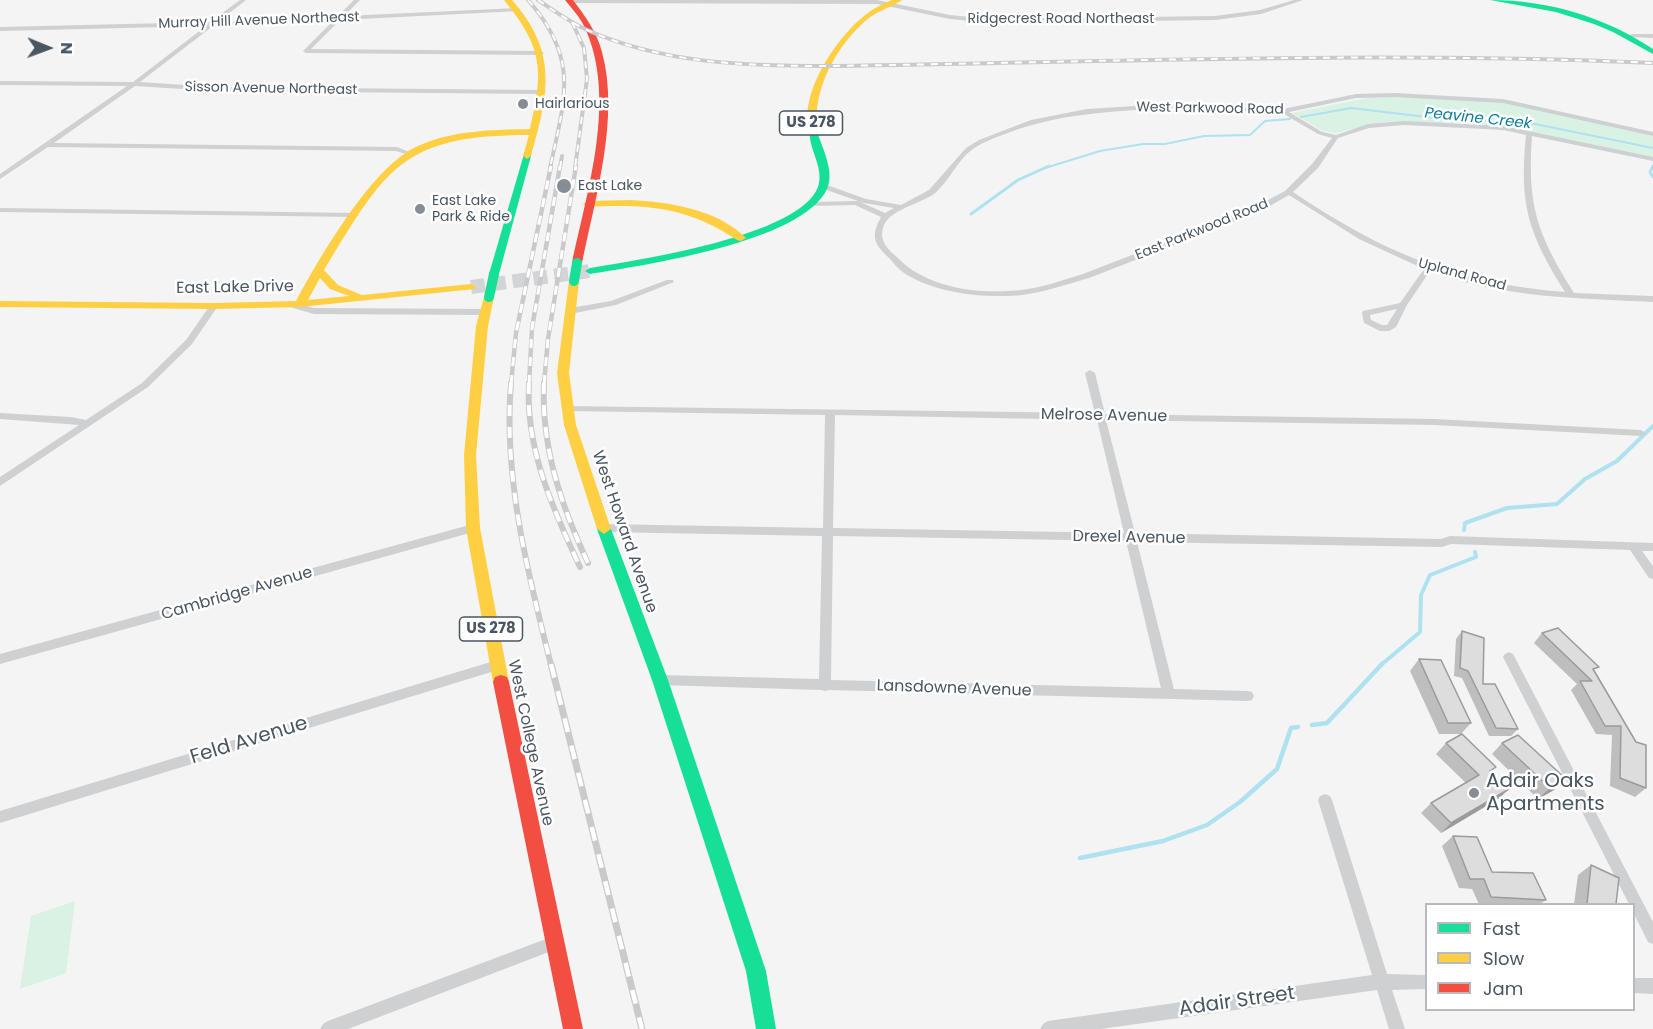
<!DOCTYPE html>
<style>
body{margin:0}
#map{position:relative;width:1653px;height:1029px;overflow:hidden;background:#f4f4f4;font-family:Poppins,sans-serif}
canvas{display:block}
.legend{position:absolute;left:1425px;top:903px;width:210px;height:108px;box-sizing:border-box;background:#fff;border:2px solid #b7bbc0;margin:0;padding:8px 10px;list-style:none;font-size:18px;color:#4a5661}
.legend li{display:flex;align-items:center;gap:12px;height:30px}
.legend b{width:30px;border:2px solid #b7bbc0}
.north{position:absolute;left:18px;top:18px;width:60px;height:60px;-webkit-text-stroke:4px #fff;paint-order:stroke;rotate:91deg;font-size:16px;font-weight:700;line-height:24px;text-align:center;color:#4a5661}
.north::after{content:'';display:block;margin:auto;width:21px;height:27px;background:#4a5661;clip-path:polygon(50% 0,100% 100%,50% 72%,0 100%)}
</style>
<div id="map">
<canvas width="1653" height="1029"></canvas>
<ul class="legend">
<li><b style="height:8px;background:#16e098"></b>Fast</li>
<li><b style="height:8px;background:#ffcf43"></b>Slow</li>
<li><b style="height:8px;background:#f24e42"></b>Jam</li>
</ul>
<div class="north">N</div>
</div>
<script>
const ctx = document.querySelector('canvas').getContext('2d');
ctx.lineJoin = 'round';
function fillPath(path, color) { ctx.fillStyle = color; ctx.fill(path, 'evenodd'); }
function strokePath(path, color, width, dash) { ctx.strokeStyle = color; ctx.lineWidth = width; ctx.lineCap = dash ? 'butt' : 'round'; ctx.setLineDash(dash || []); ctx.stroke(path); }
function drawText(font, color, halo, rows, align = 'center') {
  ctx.font = font + ' Poppins,sans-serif'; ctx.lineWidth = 5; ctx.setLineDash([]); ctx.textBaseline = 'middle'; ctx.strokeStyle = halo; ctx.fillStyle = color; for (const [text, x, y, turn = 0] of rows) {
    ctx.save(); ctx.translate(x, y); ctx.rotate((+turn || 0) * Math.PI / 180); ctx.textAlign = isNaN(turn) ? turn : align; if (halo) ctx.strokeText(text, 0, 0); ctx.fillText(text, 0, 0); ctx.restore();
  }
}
const green = new Path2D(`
 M1377,96L1469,100L1515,104L1653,136V159L1529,134L1468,126L1385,122L1335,133L1323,131L1292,113Z
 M75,901L66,973L20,989L31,916Z`);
const streamFar3 = new Path2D(`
 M1301,117L1351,108L1444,119L1530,123L1653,148
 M1045,168L1100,151L1143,144H1165L1204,136L1250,135L1265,121L1290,119`);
const streamFar2 = new Path2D(`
 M1653,166L1650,172L1653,177
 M971,214L1018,180L1049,166`);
const streamFar1 = new Path2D(`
 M1464,530L1465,523L1507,508L1557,504L1585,479L1617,461L1653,426
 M1381,665L1420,632L1421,595L1430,575L1476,557L1475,552`);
const stream = new Path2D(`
 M1312,725L1327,723L1382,664
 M1080,858L1163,841L1207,825L1240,802L1277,769L1291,728L1298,727`);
const primaryTunnel = new Path2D(`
 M471,287L590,271`);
const street = new Path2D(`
 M240,0H246L218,22L337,17L354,0H360L344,16L518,8L520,9V11L340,20L311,49L541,51L544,53L541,55L306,53L303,51L334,20L213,26L140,82L214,87L543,90L546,92L543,94L214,91L135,86L54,143L397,147L412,153L409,155L396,151L48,147L0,179V174L127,86L0,85V81L133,82L206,26L0,31V27L210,22Z
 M567,0H877L950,15L990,19L1215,16L1260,10L1294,0H1303L1261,14L1215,20L990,23L950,19L877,4L569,3Z
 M1632,34H1653V38L1630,37V35Z
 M1395,93L1503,99L1653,132V136L1503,103L1395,97L1356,98L1289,112L1322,132L1336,135L1368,124L1404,121L1504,126L1653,157V161L1532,136C1527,206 1537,234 1574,293L1653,296V302C1578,298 1501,298 1430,271L1407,305L1396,327L1389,331H1380L1364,323L1362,313L1363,311L1400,303L1424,269L1359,239L1289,195L1259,212L1089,278C1065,285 1032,296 1008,296C974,297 934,292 904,273C898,269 893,262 888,257C873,243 871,235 881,217L855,205L812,206L808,204L812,202L858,201L821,188L820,186L824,184L866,199L901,205L929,190L966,148L979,140L1031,120L1087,109L1166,104L1283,109L1356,94ZM1166,108L1282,113L1318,134L1332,138L1312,164L1285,191L1253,208L1083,274C1060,281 1032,291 1008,291C970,293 925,286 898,258C889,250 879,242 883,228C887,210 920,204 934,194C949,182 957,160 973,149C983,142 994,138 1005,134C1059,113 1109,112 1166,108ZM1404,125L1504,130L1526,135C1519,205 1528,233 1565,292C1457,284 1382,252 1293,192L1318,168L1338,138L1369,128ZM860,202L864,203L894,208L885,213ZM1397,309L1387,325H1382L1371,320L1370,315Z
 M0,208L355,213L359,215L355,217L0,212Z
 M667,280H673L674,282L616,305L570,314L566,311L570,308L611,301Z
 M293,302L314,308L485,309L489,312L485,315L314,314L290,307V303Z
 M214,303L218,306L192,344L148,387L0,486V477L79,425L0,419V413L71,417L86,420L142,383L186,340L211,304Z
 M1090,370L1095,373L1105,414L1435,419L1641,430L1646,433L1641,436L1435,425L1106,420L1135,533L1441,539L1450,536L1653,543V551H1642L1653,566V579L1649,578L1630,550L1451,544L1442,547L1137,542L1174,689L1248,691L1252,692L1254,696L1252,700L1248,701L829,690L825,691L821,690L660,685L656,684L654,680L656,676L660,675L819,679L822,536L604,532L599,528L604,524L823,528L825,415L567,411L564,410L562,408L564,406L1095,413L1085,373ZM835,415L1097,420L1124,533L833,528ZM833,536L1126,541L1161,688L831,680Z
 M473,524L477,525L478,528L477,531L0,664V654Z
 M1509,652L1513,654L1653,922V944L1648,942L1634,914V904H1629L1503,657L1505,654Z
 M497,660L501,661L503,665L501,669L0,823V811Z
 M1325,794L1330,796L1332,800L1387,974L1426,975V989L1392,990L1405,1029H1389L1377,990L1101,1029H1040L1043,1024L1048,1021L1372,975L1318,800L1320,796Z
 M554,936L559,938L561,943L559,948L554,950L348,1029H320L323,1024L328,1021Z
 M1634,978H1653V994L1634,993Z`);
const fast = new Path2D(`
 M1490,0C1548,0 1605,17 1653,49V54L1613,32L1594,24L1556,12Z
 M810,129L817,131C822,148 835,171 827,189C802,242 645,265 590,274L585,271L590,268C639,260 799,236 818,187C825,167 807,148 810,129Z
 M524,154L531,156L499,274L498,276H490L489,274Z
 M604,524L611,529L668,680L766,971L776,1029H756L746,971L652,680L597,529Z`);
const slow = new Path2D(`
 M504,0H512C558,52 549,93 531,156L527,159L523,156L529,135C402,135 386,168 324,270L338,285L362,295L471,284L476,287L475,289L300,307L214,309L0,307V301L214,303L296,301C320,257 372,166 418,146C453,130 492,130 530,129C544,70 543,48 504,0ZM320,278L330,289L349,296L308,300Z
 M892,0H902C892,7 879,10 869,18C837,44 812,89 817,131L810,133C797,96 836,38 864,16C872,9 882,4 892,0Z
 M630,200C669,202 717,209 746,238L741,241L737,240C687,207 647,204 588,207L583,204L588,201Z
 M574,278L579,281L569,373L576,425L611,529L604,534L597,529L564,425L557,373L569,281Z
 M489,294L494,297L488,326L476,455L480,528L509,682L507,687L501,689L495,687L493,682L466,528L464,455L476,326L484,297Z`);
const jam = new Path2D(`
 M565,0H573C585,16 597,32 602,52C620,118 595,198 582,263L577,266L572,263C587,191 618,97 584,26C580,17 572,9 565,0Z
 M501,675L507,677L509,682L583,1029H563L493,682L495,677Z`);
const railFar3 = new Path2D(`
 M528,0C580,59 565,98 550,168
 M538,0C553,10 568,21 585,29C662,64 746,66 829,66C1103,62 1379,51 1653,63
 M572,22L584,48L587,79L575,168
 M560,168L562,156`);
const railFar2 = new Path2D(`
 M511,384L516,333L551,166
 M529,384L532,328L560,166
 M544,384L548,339L576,166`);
const railFar1 = new Path2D(`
 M511,383C503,477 528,574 551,665
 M529,383C525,448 553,509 580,567
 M544,383C541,447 561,505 588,563`);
const rail = new Path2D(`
 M551,664L642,1029`);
const fastBridge = new Path2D(`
 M574,281L577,263
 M489,297L494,274`);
const wall = new Path2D(`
 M1462,631L1483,684L1518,729L1511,736H1489L1462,678L1454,676L1456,639Z
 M1542,633L1595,671L1636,742L1646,788L1635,797L1610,786L1612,735L1596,734L1571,690L1577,684L1534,643Z
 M1419,659L1471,723L1461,734H1439L1410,671Z
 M1446,743L1491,772L1509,789L1498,799L1441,833L1421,813L1431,803L1466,783L1436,754Z
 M1502,743L1566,779L1554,790L1538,799L1492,754Z
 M1453,836L1492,872L1546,900L1540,904H1479L1472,889L1459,888L1442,846Z
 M1591,865L1616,904H1574L1578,875Z`);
const shadedWall = new Path2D(`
 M1566,779L1554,790L1538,799L1550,788Z
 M1509,789L1498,799L1441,833L1451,823Z`);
const building = new Path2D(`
 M1558,628L1599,667L1593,669L1636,742L1646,745V788L1620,778L1621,726H1605L1580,681H1592L1542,633Z
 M1462,631L1484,638L1483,684H1495L1518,729L1496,728L1468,671L1460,668Z
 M1419,659L1441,660L1471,723H1448Z
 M1462,734L1496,767L1490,771L1509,789L1451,823L1431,803L1479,775L1446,743Z
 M1518,735L1566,779L1550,788L1502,743Z
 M1453,836L1477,837L1492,872L1533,873L1546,900L1491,897L1484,879H1470Z
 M1591,865L1619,878L1616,904H1587Z`);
const markers = [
 [523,104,6,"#868d94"],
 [564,186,8,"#868d94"],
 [420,209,6,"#868d94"],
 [1474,793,6,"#868d94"]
];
const farStreetnames = [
 ["Ridgecrest Road Northeast",1061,19],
 ["Murray Hill Avenue Northeast",259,21,-2],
 ["Sisson Avenue Northeast",271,89,1],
 ["West Parkwood Road",1210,109,1],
 ["East Parkwood Road",1202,230,-22],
 ["Upland Road",1462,275,15]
];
const farPoinames = [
 ["Hairlarious",535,104],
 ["East Lake",578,186],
 ["East Lake",432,201],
 ["Park & Ride",432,217]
];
const farWaternames = [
 ["Peavine Creek",1478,119,6]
];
const shields = [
 [811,123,63],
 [491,629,63]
];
const shieldNames = [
 ["US 278",811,123],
 ["US 278",491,629]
];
const streetNames = [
 ["East Lake Drive",235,288,-1],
 ["Melrose Avenue",1104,416,1],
 ["West Howard Avenue",624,532,71],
 ["Drexel Avenue",1129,538,1],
 ["Cambridge Avenue",237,594,-16],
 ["Lansdowne Avenue",954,689,2],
 ["West College Avenue",530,743,78]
];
const nearStreetnames = [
 ["Feld Avenue",249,741,-17],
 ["Adair Street",1237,1002,-8]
];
const nearPoinames = [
 ["Adair Oaks",1486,782],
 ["Apartments",1486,805]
];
fillPath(green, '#d9f2e3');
strokePath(streamFar3, '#aee2f0', 2);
strokePath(streamFar2, '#aee2f0', 3);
strokePath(streamFar1, '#aee2f0', 4);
strokePath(stream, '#aee2f0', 4.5);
strokePath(primaryTunnel, '#d2d4d7', 14, [14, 7]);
fillPath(street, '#ced0d2');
fillPath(fast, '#16e098');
fillPath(slow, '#ffcf43');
fillPath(jam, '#f24e42');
strokePath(railFar3, '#c9cacc', 4);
strokePath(railFar2, '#c9cacc', 4.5);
strokePath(railFar1, '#c9cacc', 6);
strokePath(rail, '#c9cacc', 7);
strokePath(railFar3, '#fff', 2, [7]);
strokePath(railFar2, '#fff', 3, [9]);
strokePath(railFar1, '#fff', 4, [11]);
strokePath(rail, '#fff', 4.5, [14]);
strokePath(fastBridge, '#16e098', 10);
fillPath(wall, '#bebebf');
fillPath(shadedWall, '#9b9b9b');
fillPath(building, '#ddddde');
strokePath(building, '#9b9b9b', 1.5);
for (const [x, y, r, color] of markers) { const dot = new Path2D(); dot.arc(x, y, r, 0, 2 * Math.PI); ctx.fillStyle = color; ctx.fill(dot); strokePath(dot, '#fff', 2); }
drawText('14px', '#4a5661', '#fff', farStreetnames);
drawText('14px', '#4a5661', '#fff', farPoinames, 'left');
drawText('italic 15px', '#0c7c9b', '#fff', farWaternames);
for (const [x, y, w] of shields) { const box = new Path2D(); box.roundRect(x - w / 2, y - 12, w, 24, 4.5); ctx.fillStyle = '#fff'; ctx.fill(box); strokePath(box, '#4a5661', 1.5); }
drawText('bold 15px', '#4a5661', null, shieldNames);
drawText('16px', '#4a5661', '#fff', streetNames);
drawText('20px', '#4a5661', '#fff', nearStreetnames);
drawText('20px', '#4a5661', '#fff', nearPoinames, 'left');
</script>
